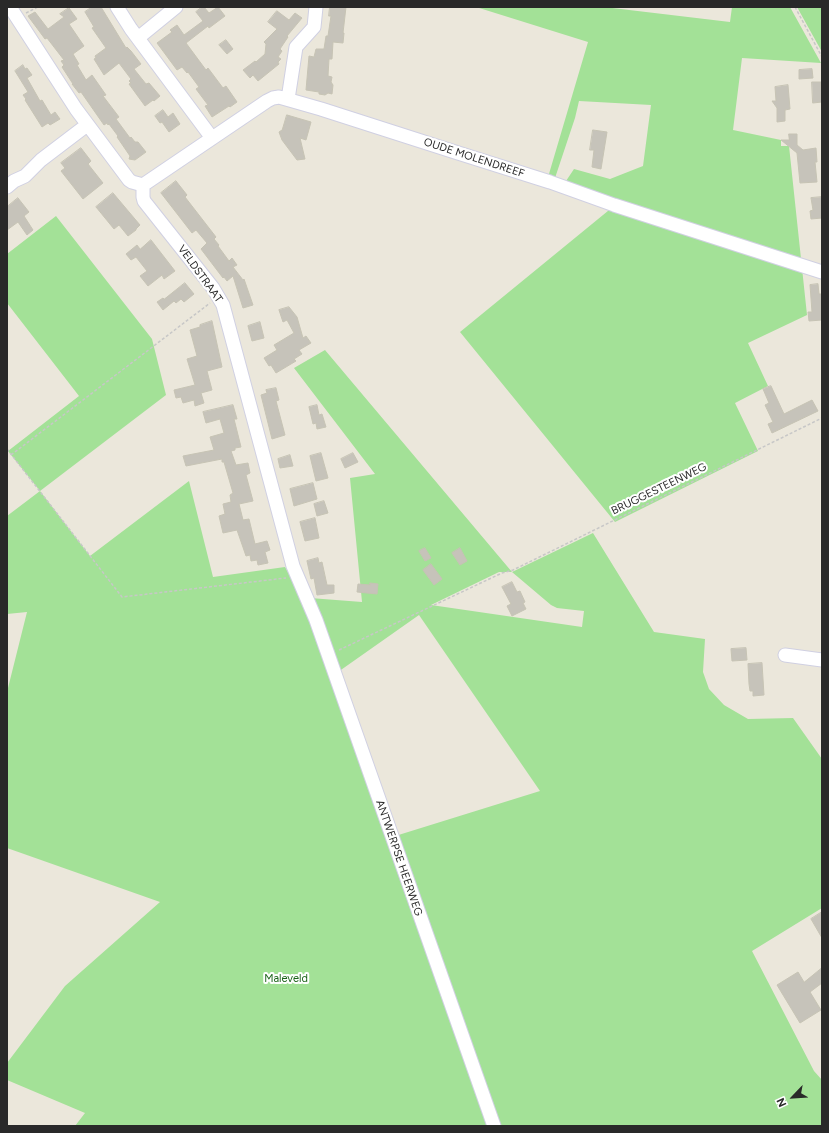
<!DOCTYPE html>
<style>
body{margin:0}
#map{position:relative;width:829px;height:1133px;overflow:hidden;background:#ebe7db;font-family:Figtree,sans-serif}
canvas{display:block}
.frame{position:absolute;inset:0;border:8px solid #292929;pointer-events:none}
.north{position:absolute;left:773px;top:1077px;width:40px;height:40px;-webkit-text-stroke:3px #fff;paint-order:stroke;rotate:245deg;font-size:11px;font-weight:700;line-height:16px;text-align:center;color:#292929}
.north::after{content:'';display:block;margin:auto;width:14px;height:18px;background:#292929;clip-path:polygon(50% 0,100% 100%,50% 72%,0 100%)}
</style>
<div id="map">
<canvas width="829" height="1133"></canvas>
<div class="frame"></div>
<div class="north">N</div>
</div>
<script>
const ctx = document.querySelector('canvas').getContext('2d');
ctx.lineJoin = 'round';
function fillPath(path, color) { ctx.fillStyle = color; ctx.fill(path, 'evenodd'); }
function strokePath(path, color, width, dash) { ctx.strokeStyle = color; ctx.lineWidth = width; ctx.lineCap = dash ? 'butt' : 'round'; ctx.setLineDash(dash || []); ctx.stroke(path); }
function drawText(font, color, halo, rows, align = 'center') {
  ctx.font = font + ' Figtree,sans-serif'; ctx.lineWidth = 4; ctx.setLineDash([]); ctx.textBaseline = 'middle'; ctx.strokeStyle = halo; ctx.fillStyle = color; for (const [text, x, y, turn = 0] of rows) {
    ctx.save(); ctx.translate(x, y); ctx.rotate((+turn || 0) * Math.PI / 180); ctx.textAlign = isNaN(turn) ? turn : align; if (halo) ctx.strokeText(text, 0, 0); ctx.fillText(text, 0, 0); ctx.restore();
  }
}
const green = new Path2D(`
 M476,7H604L730,22L732,7H790L821,63L742,58L733,130L781,140V146H789L807,315L748,343L768,386L735,403L758,451L615,522L460,332L614,206L564,184L574,169L610,179L643,166L651,105L579,101L575,118L554,181L546,184L588,42Z
 M797,7H822V52Z
 M56,216L152,339L166,395L40,491L90,556L189,481L213,577L285,567L304,600L310,598L362,602L350,478L375,474L294,368L325,350L512,572L593,533L654,632L705,639L703,672L709,689L724,705L748,719L793,718L822,759V908L752,951L814,1071L822,1080V1126H75L85,1113L7,1080V1063L65,986L160,902L7,848V692L27,612L7,614V516L40,491L8,451L79,396L7,303V254ZM499,572H512L551,605L557,608L584,611L582,627L431,605ZM419,615L540,791L392,837L338,672Z`);
const building = new Path2D(`
 M92,7H101L126,48L127,47L131,51L141,64L134,69L146,84L149,83L160,96L154,101L153,100L145,106L129,84L131,83L129,81L131,79L119,63L104,75L94,59L96,58L95,56L106,48L92,28L94,27L85,12Z
 M202,7H204L209,13L218,7L225,16L209,28L208,26L186,43L206,70L208,68L223,88L226,86L237,102L230,107L229,106L212,117L205,106L208,105L196,89L199,87L188,72L187,73L182,67L177,70L157,43L172,32L170,30L177,25L184,35L203,21L196,12Z
 M330,7H346L343,33H344L343,43L333,42L332,59H329L328,76L332,77L331,82L333,85L332,94L328,93L325,95L319,94V92L306,90L309,56L314,57L316,49H324L326,36H328L331,16H329Z
 M69,8L77,19L69,24L84,46L73,54L79,64L77,65L86,80L92,75L106,95L103,96L119,117L116,119L130,138L131,137L135,142H138L146,152L135,160L129,159L130,156L117,137L118,136L109,124L108,125L107,123L104,125L81,92L79,93L72,84H73L62,67L64,65L61,61L64,60L47,38L45,39L28,16L35,12L48,29L64,17L60,14Z
 M277,11L289,20L295,13L302,18L287,36L288,37L280,49L282,51L278,57L281,59L278,62L279,64L258,81L253,75L250,78L243,70L255,61L256,62L265,54L266,44L264,42L277,29L268,22Z
 M226,40L233,49L227,54L219,45Z
 M23,65L25,69L27,68L32,75L27,78L40,101L42,100L51,115L55,112L60,119L50,125L48,123L42,127L25,100L26,99L23,95L28,92L15,71Z
 M812,69L813,78L799,79V70Z
 M812,82H821L822,102L813,103Z
 M788,85L790,109L785,110V121L777,122V108L772,101H776L775,87Z
 M163,110L168,117L173,113L180,124L169,132L162,122L160,123L155,116Z
 M287,115L311,122L306,140L300,138L305,159L297,160L282,140L279,132L282,130Z
 M593,130L607,132L601,169L592,167L594,150H590Z
 M789,134H797V145L803,150L816,148L817,162H815L817,182L800,183L797,153L781,140H789Z
 M81,148L91,161L88,164L103,183L83,199L61,171L65,168L61,163Z
 M176,181L187,195L185,197L216,237L214,239L219,245L218,246L229,261L232,258L237,265L233,267L243,280L244,279L253,305L243,308L233,276L227,281L224,277L223,278L201,249L207,243L196,230L192,233L161,193Z
 M113,193L140,225L136,229V230L128,236L119,225L114,229L96,207Z
 M822,197V218L811,219L810,211L813,210L811,198Z
 M18,198L29,212L24,216L33,230L27,235L18,222L7,230V207Z
 M151,240L175,271L164,279L162,275L148,286L140,276L147,271L136,257L131,260L126,254L137,245L140,249Z
 M185,283L194,294L184,302L181,299L176,303L174,301L163,310L157,302L163,298L164,299Z
 M818,284L819,294H822V320L809,321L808,312H812L810,285Z
 M289,307L297,317L303,338L306,336L311,343L299,350L302,354L294,359L296,361L276,373L271,365L269,366L264,358L277,350L274,345L294,333L287,320L283,322L279,310Z
 M212,321L222,367L207,371L212,390L201,393L204,403L195,406L194,400L183,403L181,397L176,398L174,390L195,385L187,359L197,356L190,330L200,327V325Z
 M260,322L264,338L252,341L248,326Z
 M771,386L784,414L812,400L818,411L772,433L768,424L773,422L765,405L769,403L763,389Z
 M276,388L279,400L276,401L285,435L272,439L261,395L267,393L266,390Z
 M233,405L237,419H234L241,447L235,448V450L231,451L236,465L248,463L250,473L246,475L253,501L239,504L243,520L249,519L255,544L267,541L270,550L265,552L268,563L258,565L257,560L251,561L250,555L246,556L237,530L223,533L219,516L225,514L223,504L231,502L230,495L233,493L224,462H222V459L186,466L183,456L214,450L210,437L224,433L220,419L206,423L203,412Z
 M317,405L319,415L322,414L326,427L317,429L316,423L313,424L309,407Z
 M321,453L328,478L316,481L310,456Z
 M353,453L358,462L345,468L341,459Z
 M290,455L293,466L280,468L278,459Z
 M313,483L317,499L294,506L290,489Z
 M324,501L328,513L317,516L314,504Z
 M315,518L319,538L305,541L300,522Z
 M425,548L431,558L425,561L419,551Z
 M460,548L467,561L460,565L452,553Z
 M318,558L319,563L322,562L327,585H334V593L317,595L314,578L311,579L307,561Z
 M431,564L442,579L434,585L423,570Z
 M512,582L517,592L520,591L525,602L523,603L526,609L512,616L507,606L511,604L502,587Z
 M370,583L378,584L377,594L357,592L358,584L370,585Z
 M746,648L747,660L732,661L731,649Z
 M762,663L764,695L753,696V691H750L749,684L748,664Z
 M822,912V938L811,919Z
 M822,968V983L810,992L821,1010L800,1023L777,985L798,972L804,982Z`);
const path = new Path2D(`
 M795,7L822,57
 M26,13L38,7
 M7,449L122,597L286,578
 M11,455L210,303
 M339,650L502,573L513,570L822,418`);
const minor = new Path2D(`
 M10,7L76,109L129,180L132,182L143,185
 M117,7L131,29L212,138
 M138,38L176,7
 M288,99L296,47L314,27L316,7
 M143,185V197L144,201L213,288L223,305L293,566L316,620L494,1126
 M143,185L267,101L273,98L279,97L321,109L455,152L550,182L614,205L822,272
 M7,187L14,181L25,176L41,160L87,125
 M785,655L822,660`);
const streetNames = [
 ["OUDE MOLENDREEF",474,158,18],
 ["VELDSTRAAT",200,274,54],
 ["BRUGGESTEENWEG",659,489,-26],
 ["ANTWERPSE HEERWEG",399,858,71]
];
const parkNames = [
 ["Maleveld",286,979]
];
fillPath(green, '#a3e197');
fillPath(building, '#c6c3ba');
strokePath(building, '#c6c3b4', 1);
strokePath(minor, '#d0d0e2', 15);
strokePath(path, '#c7c7c7', 1.5, [3, 2]);
strokePath(minor, '#fff', 13);
drawText('11px', '#292929', '#fff', streetNames);
drawText('11px', '#1c641a', '#fff', parkNames);
</script>
